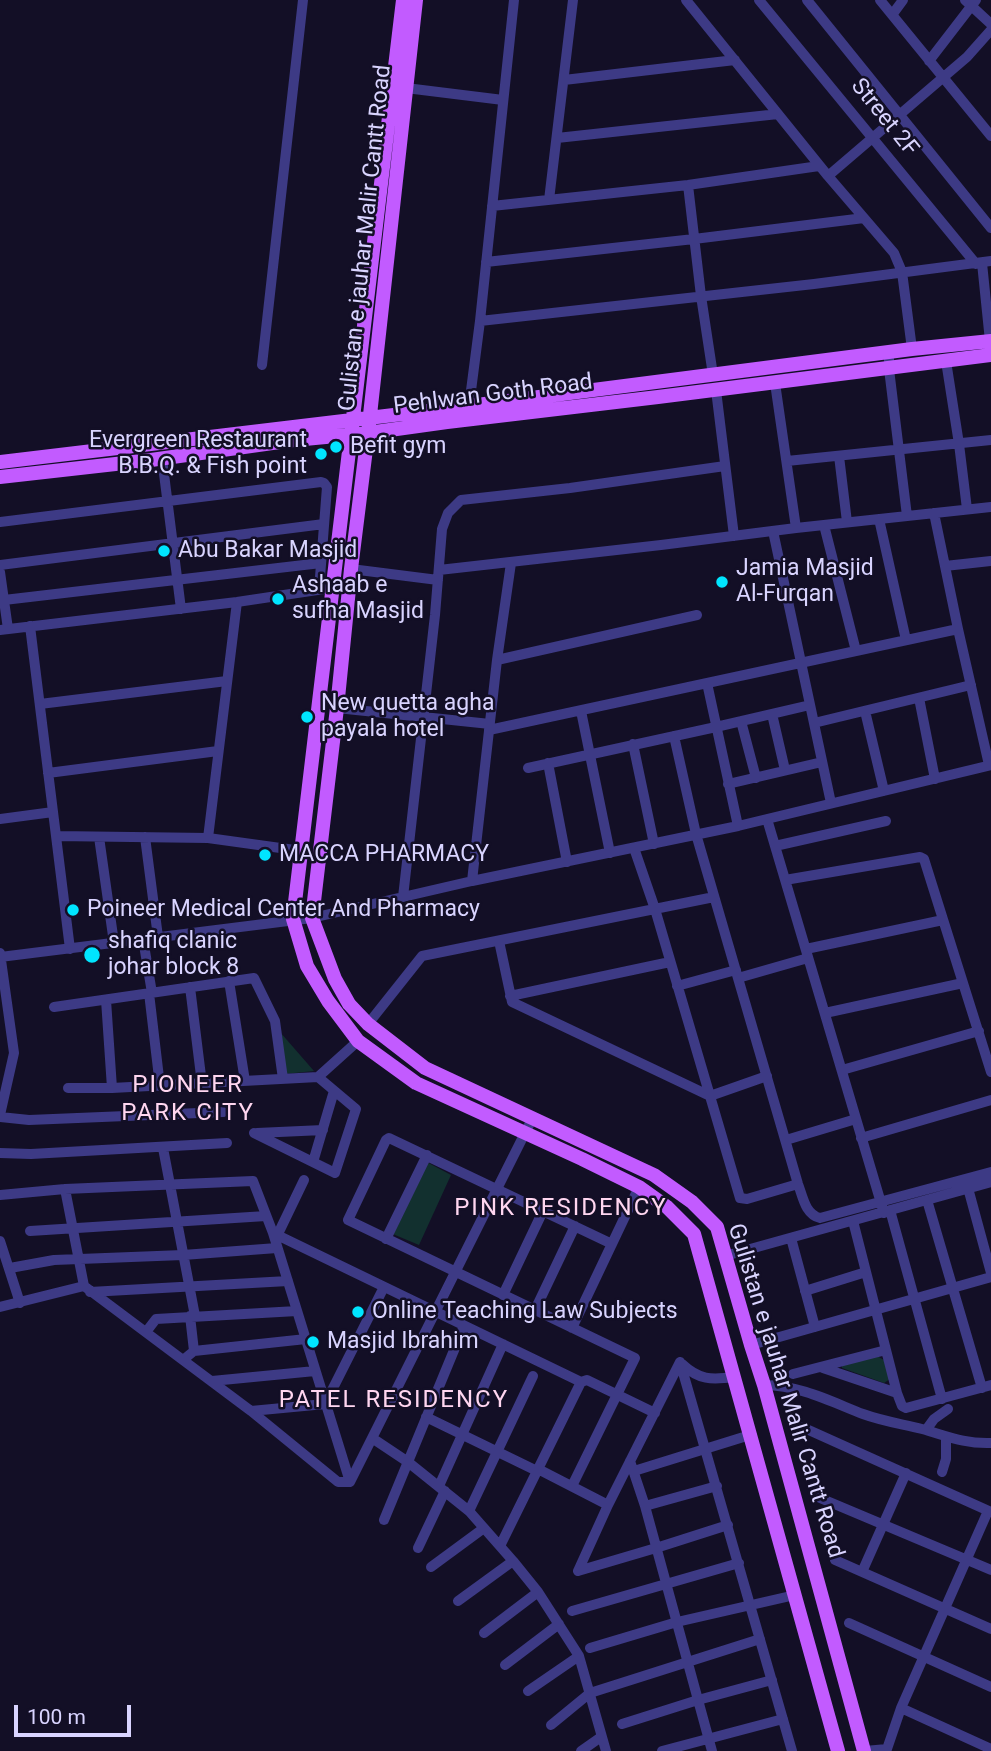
<!DOCTYPE html>
<style>
body{margin:0}
#map{position:relative;width:991px;height:1751px;overflow:hidden;background:#130f26;font-family:Roboto,sans-serif}
canvas{display:block}
.scale{position:absolute;left:14px;top:1705px;width:117px;height:32px;box-sizing:border-box;border:4px solid #d9d4ff;border-top:0;padding-left:9px;font-size:21px;line-height:24px;white-space:nowrap;color:#d9d4ff;-webkit-text-stroke:5px #130f26;paint-order:stroke}
</style>
<div id="map">
<canvas width="991" height="1751"></canvas>
<div class="scale">100 m</div>
</div>
<script>
const ctx = document.querySelector('canvas').getContext('2d');
ctx.lineJoin = 'round';
function fillPath(path, color) { ctx.fillStyle = color; ctx.fill(path, 'evenodd'); }
function strokePath(path, color, width, dash) { ctx.strokeStyle = color; ctx.lineWidth = width; ctx.lineCap = dash ? 'butt' : 'round'; ctx.setLineDash(dash || []); ctx.stroke(path); }
function drawText(font, color, halo, rows, align = 'center') {
  ctx.font = font + ' Roboto,sans-serif'; ctx.lineWidth = 5; ctx.setLineDash([]); ctx.textBaseline = 'middle'; ctx.strokeStyle = halo; ctx.fillStyle = color; for (const [text, x, y, turn = 0] of rows) {
    ctx.save(); ctx.translate(x, y); ctx.rotate((+turn || 0) * Math.PI / 180); ctx.textAlign = isNaN(turn) ? turn : align; if (halo) ctx.strokeText(text, 0, 0); ctx.fillText(text, 0, 0); ctx.restore();
  }
}
const green = new Path2D(`
 M280,1032L314,1071L285,1074Z
 M421,1159L451,1175L419,1245L388,1232Z
 M877,1356L884,1360L890,1379L884,1383L842,1368V1365Z`);
const minor = new Path2D(`
 M686,0L828,176L894,253L902,272L912,349
 M759,0L976,264
 M807,0L991,228
 M880,0L991,136
 M965,0L991,24
 M892,15L903,0
 M929,61L976,0
 M564,80L735,60
 M406,88L503,100
 M557,138L778,114
 M828,176L967,57L991,30
 M688,185L701,296L713,375
 M549,200L573,0
 M492,206L688,185L819,166
 M486,262L694,239L864,218
 M982,263L990,341
 M480,321L814,284L991,261
 M889,353V369L907,516
 M946,361L959,444L967,509
 M262,365L303,0
 M775,383L796,528
 M716,390L734,536
 M469,406L480,321L514,0
 M839,456L847,522
 M162,458L181,609
 M787,461L991,440
 M934,513L958,629L989,765
 M879,519L906,640
 M0,522L321,482L324,483L327,487L319,590
 M824,525L856,651
 M773,531L831,803
 M0,565L324,524
 M945,566L991,561
 M351,569L438,580
 M439,570L661,545L796,528L991,507
 M0,572L8,629
 M4,600L321,563
 M30,626L70,949
 M0,630L237,602L324,589
 M497,660L697,615
 M707,683L738,826
 M919,698L935,779
 M40,704L227,681
 M337,708L490,724
 M581,711L610,853
 M865,711L884,791
 M772,714L785,770
 M741,721L756,778
 M814,723L971,685
 M489,730L958,629
 M674,736L696,834L798,1184C803,1197 805,1214 820,1218L991,1172
 M633,744L654,844
 M548,763L567,862
 M528,768L716,727L810,705
 M48,773L218,751
 M728,784L822,762
 M0,819L53,812
 M767,819L884,1213
 M56,836L208,838L302,851
 M99,837L114,943
 M145,837L158,937
 M208,838L237,602
 M775,846L886,821
 M634,848L655,909L740,1198L747,1199L798,1184
 M785,880L920,857L924,859L991,1072
 M472,881L497,660L511,563
 M403,897L435,615L442,529L448,513L461,500L570,488L725,466
 M143,939L152,993
 M499,941L512,1002L710,1096L767,1076
 M806,949L943,920
 M0,957L312,918L472,881L738,826L991,765
 M738,978L808,958
 M229,981L245,1081
 M677,986L736,970
 M190,987L202,1084
 M149,993L160,1086
 M510,996L670,962
 M106,1000L112,1088
 M54,1007L254,978L275,1021L283,1079
 M825,1013L963,983
 M368,1024L422,956L714,897
 M842,1070L979,1031
 M68,1088H112L318,1077L358,1041
 M0,1115L14,1053L0,953
 M0,1117L29,1120L223,1112
 M254,1133L335,1173L356,1109L318,1077
 M257,1133L323,1130
 M861,1138L991,1100
 M786,1140L856,1119
 M163,1148L195,1316
 M0,1153L31,1154L227,1143
 M313,1162L334,1091
 M968,1188L991,1273
 M65,1189L84,1286L251,1411L338,1482H350
 M0,1195L65,1189L253,1181L273,1233L350,1482
 M927,1200L982,1388
 M890,1210L942,1399
 M853,1221L897,1393L902,1406L906,1408L991,1385
 M30,1231L266,1216
 M273,1233L581,1382L587,1380L655,1413
 M277,1236L304,1180
 M791,1238L815,1327
 M386,1239L427,1155
 M0,1241L20,1303
 M725,1256L991,1182
 M10,1268L54,1260L183,1255L277,1248
 M805,1291L866,1272
 M90,1292L288,1281
 M503,1295L543,1211
 M0,1307L84,1286
 M535,1310L575,1226
 M190,1316L194,1351
 M572,1328L639,1187
 M146,1332L156,1319L297,1311
 M751,1345L991,1277
 M183,1360L194,1351L306,1339
 M680,1362L792,1751
 M682,1364C699,1380 711,1380 734,1377
 M823,1368L897,1393
 M793,1374L886,1350
 M212,1381L315,1371
 M764,1385C799,1385 832,1402 863,1414C882,1421 902,1424 922,1429C947,1436 964,1444 991,1443
 M251,1411L325,1404L384,1287
 M426,1417L537,1471
 M802,1427L991,1512
 M926,1430L934,1419L948,1409
 M372,1438L408,1462L469,1511L513,1561L538,1592L579,1656L606,1751
 M630,1461L645,1506L712,1751
 M538,1469L608,1505
 M634,1471L750,1435
 M942,1472L946,1459V1437
 M350,1482L532,1119
 M439,1486L503,1344
 M572,1486L635,1358L348,1220L386,1140L389,1138L612,1244
 M820,1498L991,1570
 M645,1506L717,1486
 M469,1511L533,1376
 M384,1520L464,1326
 M500,1546L581,1382
 M418,1548L445,1491
 M835,1560L991,1629
 M431,1567L484,1528
 M578,1571L608,1505L680,1362
 M578,1571L656,1548L728,1525
 M862,1572L906,1473
 M458,1601L513,1561
 M572,1611L739,1563
 M849,1623L991,1687
 M484,1633L538,1592
 M590,1648L677,1622L795,1595
 M505,1665L559,1624
 M528,1691L579,1656
 M901,1708L991,1749
 M622,1724L698,1700L772,1680
 M551,1725L590,1693L760,1639
 M581,1751L601,1737
 M662,1751L783,1719
 M865,1751L887,1749L901,1708L988,1511`);
const major = new Path2D(`
 M403,0L293,919L307,966L328,1001L358,1041L416,1083L582,1159L639,1187L667,1207L694,1234L838,1751
 M416,0L368,433L351,569L337,708L312,918L335,979L349,1004L368,1024L425,1068L654,1175L692,1202L717,1227L751,1345L764,1385L864,1751
 M0,462L469,406L912,349L991,341
 M0,477L151,460L294,440L368,433L447,422L658,397L991,355`);
const markers = [
 [336,447,7,"#00e5ff"],
 [321,454,7,"#00e5ff"],
 [164,551,7,"#00e5ff"],
 [722,582,7,"#00e5ff"],
 [278,599,7,"#00e5ff"],
 [307,717,7,"#00e5ff"],
 [265,855,7,"#00e5ff"],
 [73,910,7,"#00e5ff"],
 [92,955,9,"#00e5ff"],
 [358,1312,7,"#00e5ff"],
 [313,1342,7,"#00e5ff"]
];
const streetNames = [
 ["Street 2F",884,118,51],
 ["Gulistan e jauhar Malir Cantt Road",366,238,-84],
 ["Pehlwan Goth Road",493,395,-7],
 ["Gulistan e jauhar Malir Cantt Road",785,1391,73]
];
const poiNames = [
 ["Evergreen Restaurant",307,441,"right"],
 ["B.B.Q. & Fish point",307,467,"right"],
 ["Befit gym",350,447],
 ["Abu Bakar Masjid",178,551],
 ["Jamia Masjid",736,569],
 ["Al-Furqan",736,595],
 ["Ashaab e",292,586],
 ["sufha Masjid",292,612],
 ["New quetta agha",321,704],
 ["payala hotel",321,730],
 ["MACCA PHARMACY",279,855],
 ["Poineer Medical Center And Pharmacy",87,910],
 ["shafiq clanic",108,942],
 ["johar block 8",108,968],
 ["Online Teaching Law Subjects",372,1312],
 ["Masjid Ibrahim",327,1342]
];
const neighbourhoodNames = [
 ["PIONEER",188,1086],
 ["PARK CITY",188,1114],
 ["PINK RESIDENCY",561,1209],
 ["PATEL RESIDENCY",394,1401]
];
fillPath(green, '#12302f');
strokePath(minor, '#3d3a85', 10);
strokePath(major, '#c25bff', 14);
for (const [x, y, r, color] of markers) { const dot = new Path2D(); dot.arc(x, y, r, 0, 2 * Math.PI); ctx.fillStyle = color; ctx.fill(dot); strokePath(dot, '#130f26', 2.5); }
drawText('23px', '#d9d4ff', '#130f26', streetNames);
drawText('23px', '#d9d4ff', '#130f26', poiNames, 'left');
ctx.letterSpacing = '2px';
drawText('24px', '#ffd6f0', '#130f26', neighbourhoodNames);
ctx.letterSpacing = '0px';
</script>
